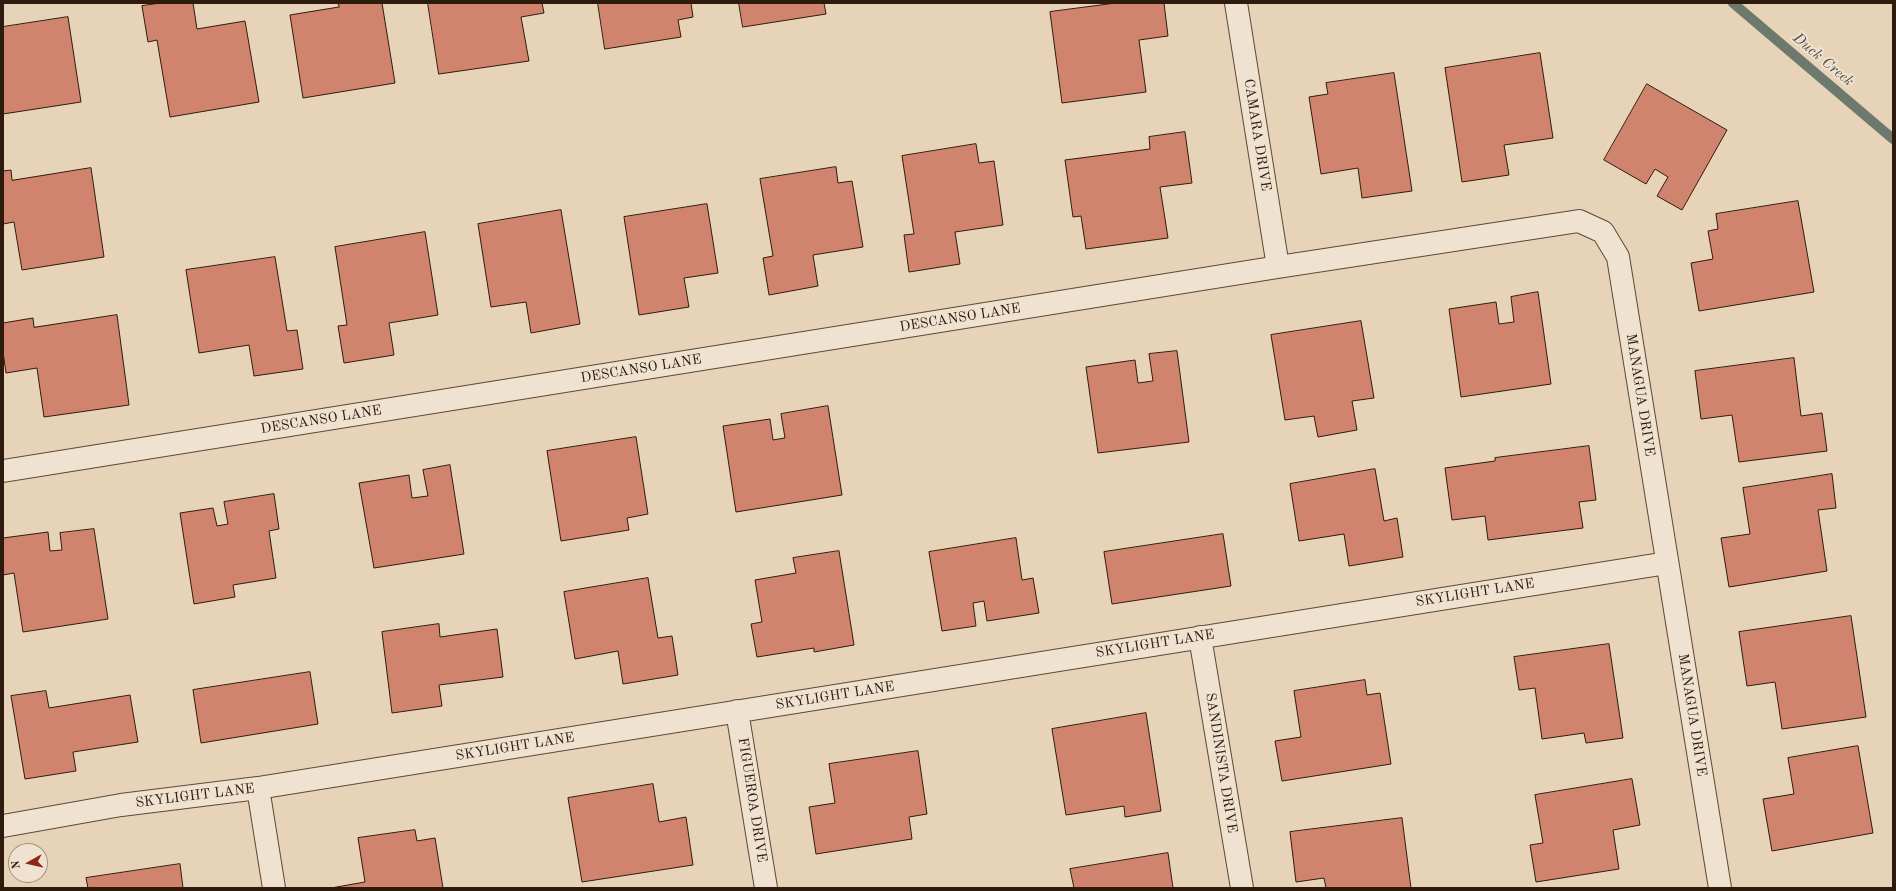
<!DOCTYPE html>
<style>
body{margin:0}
#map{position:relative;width:1896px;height:891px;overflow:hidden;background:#e7d3b7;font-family:"Old Standard TT",serif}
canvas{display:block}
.frame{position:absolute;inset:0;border:4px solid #2f1b0d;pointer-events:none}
.north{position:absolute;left:8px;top:843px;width:40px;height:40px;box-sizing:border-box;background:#efe2d0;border:1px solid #a29282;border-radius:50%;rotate:262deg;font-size:11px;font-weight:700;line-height:16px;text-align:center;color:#2f1b0d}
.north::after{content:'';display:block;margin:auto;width:14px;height:18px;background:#8f2418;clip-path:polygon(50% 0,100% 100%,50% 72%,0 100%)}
</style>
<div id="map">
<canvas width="1896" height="891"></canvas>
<div class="frame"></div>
<div class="north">N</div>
</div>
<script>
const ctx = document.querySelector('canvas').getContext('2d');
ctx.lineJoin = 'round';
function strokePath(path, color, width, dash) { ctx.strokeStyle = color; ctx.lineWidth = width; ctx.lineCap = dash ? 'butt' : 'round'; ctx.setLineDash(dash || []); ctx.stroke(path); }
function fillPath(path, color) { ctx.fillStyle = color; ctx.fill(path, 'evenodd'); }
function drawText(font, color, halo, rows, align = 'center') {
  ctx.font = font + ' "Old Standard TT",serif'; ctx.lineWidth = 4; ctx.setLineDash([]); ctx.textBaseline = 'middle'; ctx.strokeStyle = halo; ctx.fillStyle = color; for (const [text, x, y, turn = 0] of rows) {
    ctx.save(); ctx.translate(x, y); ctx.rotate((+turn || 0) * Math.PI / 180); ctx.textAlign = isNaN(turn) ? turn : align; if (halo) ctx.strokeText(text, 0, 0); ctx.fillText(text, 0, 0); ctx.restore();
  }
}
const stream = new Path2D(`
 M1733,3L1893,139`);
const building = new Path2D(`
 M161,3H193L197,29L245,21L259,102L170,117L157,40L148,42L142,6Z
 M338,3H382L395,83L303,98L290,15L339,7Z
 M428,3H542L544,13L521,17L529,61L439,74Z
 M598,3H691L693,17L678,20L681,37L605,49Z
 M739,3H824L826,14L743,27Z
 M1116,3H1164L1168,36L1139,40L1146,92L1062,103L1050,12Z
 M68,17L81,102L3,114V27Z
 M1540,53L1553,138L1504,145L1509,175L1462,182L1445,68Z
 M1394,73L1412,191L1362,198L1358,168L1321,174L1309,97L1328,94L1326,83Z
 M1647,84L1727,130L1682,210L1657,196L1668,177L1655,169L1646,184L1604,160Z
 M1185,132L1192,183L1160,187L1168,238L1086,249L1081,216L1073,217L1065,160L1150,149L1149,137Z
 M976,144L979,163L994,161L1003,225L955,232L960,264L909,272L904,235L914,234L902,156Z
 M836,167L838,183L852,181L863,247L813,255L818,286L769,295L763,258L773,256L760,179Z
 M91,168L104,257L22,270L14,222L3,224V171L11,170L12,180Z
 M1798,201L1814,292L1699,311L1691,263L1713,259L1708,231L1718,229L1716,214Z
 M707,204L718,273L684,278L689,307L639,315L624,217Z
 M561,210L580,324L531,333L526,302L491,307L478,224Z
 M425,232L438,315L389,323L394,355L344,363L338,326L347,325L335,247Z
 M275,257L287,331L297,330L303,369L254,376L249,345L199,353L186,270Z
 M1538,292L1551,384L1461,397L1449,309L1496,302L1499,324L1514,322L1511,297Z
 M117,315L129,405L44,417L37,368L6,373L3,352V323L33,318L34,327Z
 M1361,321L1374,398L1352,401L1357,430L1318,437L1314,416L1285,420L1271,335Z
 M1177,351L1189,442L1098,453L1086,367L1135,360L1138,383L1153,381L1149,354Z
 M1794,358L1801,416L1822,413L1827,451L1739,462L1732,415L1701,419L1695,371Z
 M828,406L842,495L736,512L723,426L770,419L773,440L785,438L781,414Z
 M636,437L648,514L627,518L629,530L561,541L547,451Z
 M1589,446L1596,500L1579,502L1583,528L1488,540L1485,516L1452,520L1445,468L1495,461V458Z
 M450,465L464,554L374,568L359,483L409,475L412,498L428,496L423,470Z
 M1375,469L1384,521L1397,518L1403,557L1349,566L1344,534L1299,541L1290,484Z
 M1832,474L1836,508L1818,510L1827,571L1729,587L1721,538L1750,534L1743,488Z
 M274,494L279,529L269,531L276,578L233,585L235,597L194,604L180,513L213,508L217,526L228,524L224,502Z
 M94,529L108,619L23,632L14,573L3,575V538L48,532L50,551L62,550L60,533Z
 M1223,534L1231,586L1112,604L1104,552Z
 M1016,538L1022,580L1033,578L1039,613L987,621L984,601L973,603L976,626L942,631L929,552Z
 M839,551L854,645L814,652V648L757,657L751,624L762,622L755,580L796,573L793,558Z
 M648,578L658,638L672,636L678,675L623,684L618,651L575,659L564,592Z
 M1851,616L1866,717L1782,729L1775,682L1747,686L1739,632Z
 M439,624L440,637L497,629L503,677L439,685L442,706L392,713L382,632Z
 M1609,644L1623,738L1586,743L1584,733L1542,739L1535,688L1519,690L1514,657Z
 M310,672L318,724L201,743L193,690Z
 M1365,680L1367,695L1380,693L1391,764L1282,781L1275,741L1301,737L1294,691Z
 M46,691L49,708L130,695L138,742L73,752L76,771L25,779L11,696Z
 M1146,713L1161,811L1125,817L1124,806L1066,815L1052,729Z
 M1858,746L1873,833L1772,851L1763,799L1794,794L1788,758Z
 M918,751L927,814L909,817L912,839L816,854L809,807L835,803L829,764Z
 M1632,779L1640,825L1613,830L1619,869L1536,882L1530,845L1543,843L1535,795Z
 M653,784L659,822L686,817L693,865L582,882L568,798Z
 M1402,818L1411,888H1326L1324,878L1296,882L1290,832Z
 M415,830L417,841L435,838L443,888H331L365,882L358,838Z
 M1168,853L1173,888H1074L1070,869Z
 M180,864L183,888H88L86,878Z`);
const minor = new Path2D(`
 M1236,3L1278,267
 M3,471L1278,267L1579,221L1603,232L1618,257L1720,888
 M1200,637L1242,888
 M737,711L766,888
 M258,788L274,888
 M3,826L121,805L258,788L1667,563`);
const streetNames = [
 ["CAMARA DRIVE",1257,135,81],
 ["DESCANSO LANE",960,318,-9],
 ["DESCANSO LANE",641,369,-9],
 ["MANAGUA DRIVE",1640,395,81],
 ["DESCANSO LANE",321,420,-9],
 ["SKYLIGHT LANE",1475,593,-9],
 ["SKYLIGHT LANE",1155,644,-9],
 ["SKYLIGHT LANE",835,696,-9],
 ["MANAGUA DRIVE",1692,715,81],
 ["SKYLIGHT LANE",515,747,-9],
 ["SANDINISTA DRIVE",1221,763,81],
 ["SKYLIGHT LANE",195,796,-7],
 ["FIGUEROA DRIVE",752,800,81]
];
const waterNames = [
 ["Duck Creek",1823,60,40]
];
strokePath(stream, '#6d796c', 10);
fillPath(building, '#d0846e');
strokePath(building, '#2f1b0d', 1);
strokePath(minor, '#5d4938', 24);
strokePath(minor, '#efe2d0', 22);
drawText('14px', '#2f1b0d', '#efe2d0', streetNames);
drawText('italic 15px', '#4e4a3d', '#efe2d0', waterNames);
</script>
